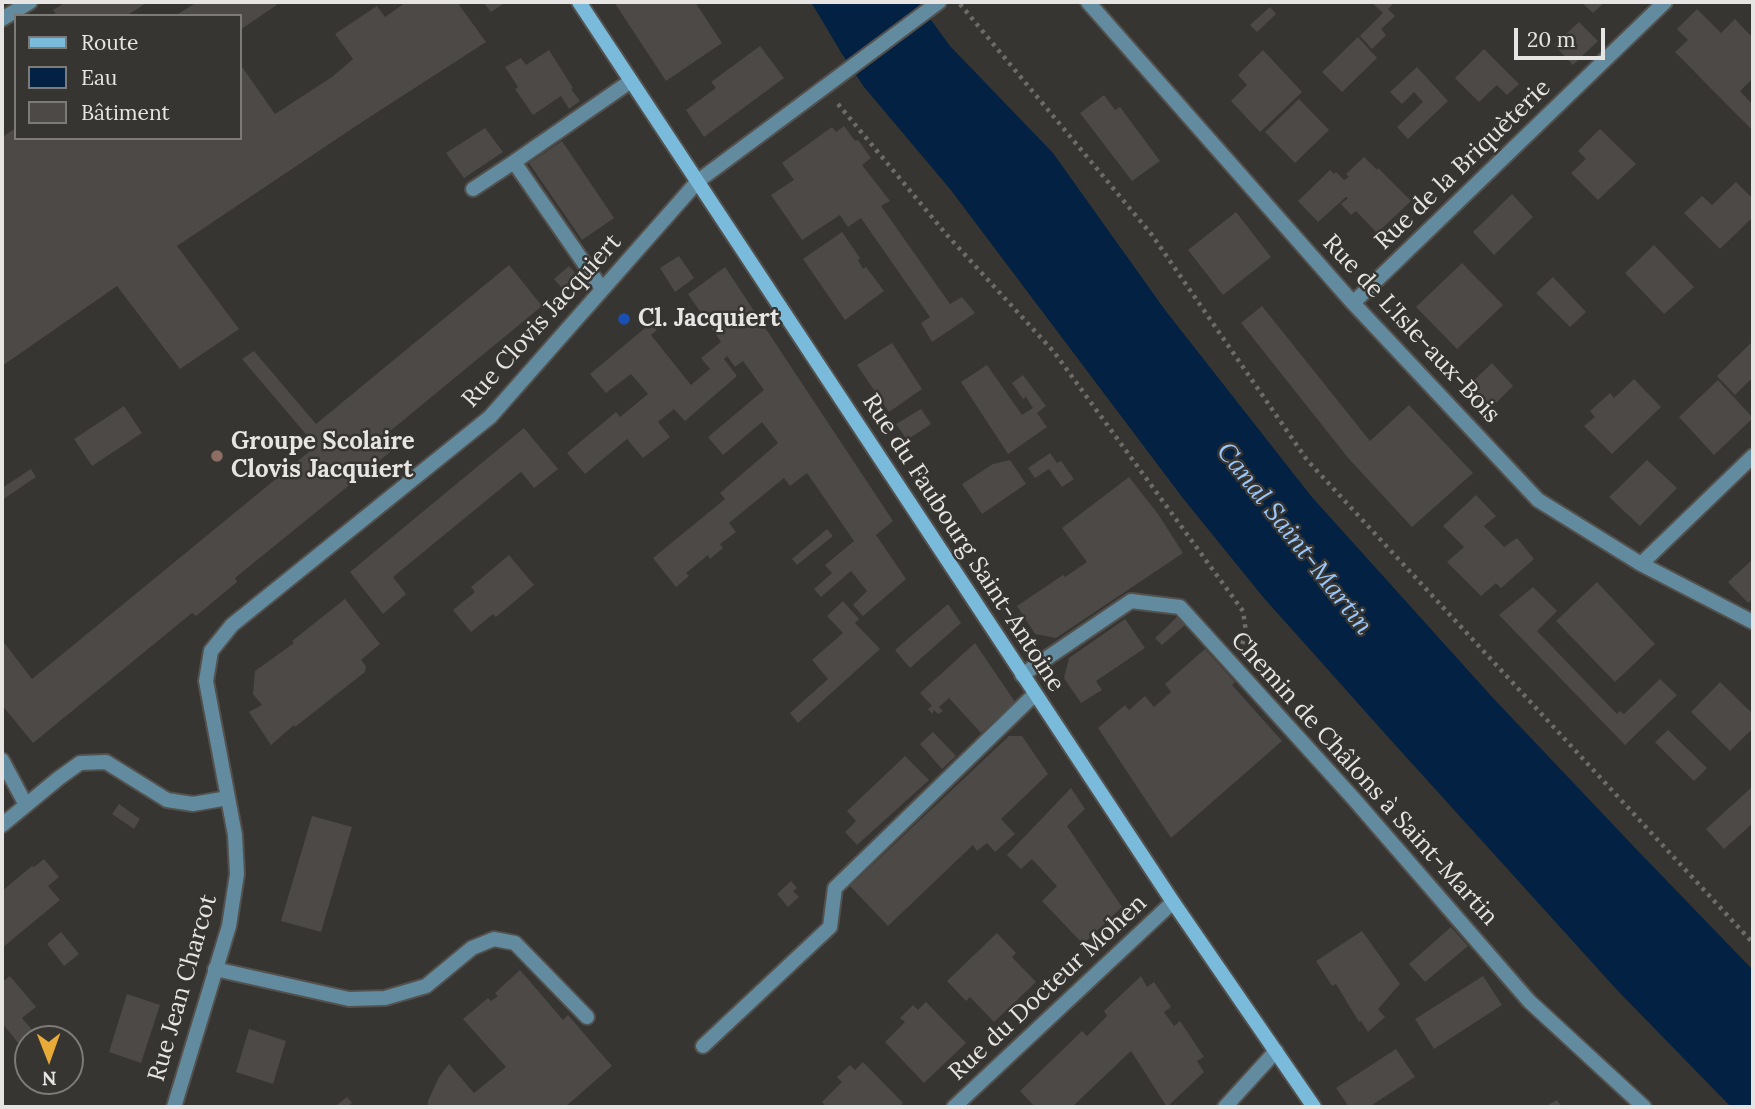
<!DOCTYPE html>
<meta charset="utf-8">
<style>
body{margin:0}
#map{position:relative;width:1755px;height:1109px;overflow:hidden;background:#373531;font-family:Lora,serif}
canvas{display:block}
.frame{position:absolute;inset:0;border:4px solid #e7e5e3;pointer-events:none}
.legend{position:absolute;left:14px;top:14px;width:228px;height:126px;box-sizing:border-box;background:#373531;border:2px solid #7d7b78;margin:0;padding:9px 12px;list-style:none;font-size:21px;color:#e7e5e3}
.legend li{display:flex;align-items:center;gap:14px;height:35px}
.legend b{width:35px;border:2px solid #7d7b78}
.north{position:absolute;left:14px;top:1025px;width:70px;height:70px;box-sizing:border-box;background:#373531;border:2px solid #7d7b78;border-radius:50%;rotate:179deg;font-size:19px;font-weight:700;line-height:28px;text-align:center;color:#e7e5e3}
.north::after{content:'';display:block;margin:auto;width:24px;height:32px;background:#e8ab37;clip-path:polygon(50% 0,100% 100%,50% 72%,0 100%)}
.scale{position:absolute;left:1514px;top:28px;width:91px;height:32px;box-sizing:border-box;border:4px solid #e7e5e3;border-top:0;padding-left:9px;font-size:21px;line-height:24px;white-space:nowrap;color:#e7e5e3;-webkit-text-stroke:5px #373531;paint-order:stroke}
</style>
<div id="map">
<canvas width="1755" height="1109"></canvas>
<div class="frame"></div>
<ul class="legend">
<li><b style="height:9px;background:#7abbdc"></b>Route</li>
<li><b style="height:19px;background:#032243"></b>Eau</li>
<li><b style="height:19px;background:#4c4946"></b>Bâtiment</li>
</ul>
<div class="north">N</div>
<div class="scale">20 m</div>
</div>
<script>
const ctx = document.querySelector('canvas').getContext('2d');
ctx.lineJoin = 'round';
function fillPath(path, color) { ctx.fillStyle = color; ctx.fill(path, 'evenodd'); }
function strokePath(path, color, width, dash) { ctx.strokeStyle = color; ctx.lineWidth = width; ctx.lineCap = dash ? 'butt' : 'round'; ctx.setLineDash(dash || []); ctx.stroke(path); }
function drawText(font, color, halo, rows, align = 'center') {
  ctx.font = font + ' Lora,serif'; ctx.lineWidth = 5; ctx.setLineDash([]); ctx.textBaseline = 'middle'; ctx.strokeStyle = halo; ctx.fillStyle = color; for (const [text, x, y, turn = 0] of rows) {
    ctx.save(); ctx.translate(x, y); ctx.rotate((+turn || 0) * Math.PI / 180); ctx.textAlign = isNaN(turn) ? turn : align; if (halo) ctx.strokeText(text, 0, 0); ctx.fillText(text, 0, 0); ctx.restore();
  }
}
const water = new Path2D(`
 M811,2H918L950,46L1053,153L1165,310L1311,496L1493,698L1639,852L1753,970V1107H1731L1617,990L1388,737L1263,597L1182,497L950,189L864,87L842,54Z`);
const building = new Path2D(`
 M66,2H148L126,16H57L53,10Z
 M197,2H281L240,30V16H175Z
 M406,2H457L486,42L362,122L177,246L239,329L180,369L117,286L2,366V144H3L2,137L16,128V138H240V64L275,114L332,77L353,59L335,34L377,6L385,17Z
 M483,2H506L491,12Z
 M614,2H695L722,43L666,81Z
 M1371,2H1395L1388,9L1395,16L1381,29L1386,35L1372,49L1360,36L1383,13Z
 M1581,2H1605L1593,13Z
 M1270,7L1276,14L1257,32L1250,25Z
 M1697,9L1721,33L1735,19L1750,35L1753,31V78L1740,91L1753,105V131L1675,52L1688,40L1677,29Z
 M1579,22L1598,41L1573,65L1554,45Z
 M1358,37L1377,58L1342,92L1322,72Z
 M760,46L784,78L704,137L686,110L716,88L711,82Z
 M1484,49L1519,84L1507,95L1497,85L1479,102L1455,78Z
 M549,50L573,88L571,89L580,101L569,109L561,96L533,115L515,89L518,87L505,67L521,58L526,65Z
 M1263,50L1302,92L1260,132L1231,101L1247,85L1238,75Z
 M1417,67L1448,101L1408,139L1397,127L1423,102L1414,92L1402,104L1390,92Z
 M1104,95L1115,110L1120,107L1160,161L1132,181L1080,113Z
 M1299,99L1329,130L1295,163L1265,132Z
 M844,126L855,141L858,140L871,158L862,165L890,201L881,206L950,304L962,297L975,313L932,342L921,323L930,317L861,218L848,227L840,215L802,240L771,195L794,180L782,163L832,127L836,132Z
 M485,128L503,152L464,178L446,153Z
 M1600,129L1636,164L1598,200L1571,173L1586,159L1578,151Z
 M562,141L614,218L582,240L529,163Z
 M1364,157L1377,170L1378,168L1411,201L1377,233L1356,211L1351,215L1341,204L1348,198L1346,197L1318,222L1298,201L1330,170L1334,174L1336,172L1344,180L1349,177L1346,174Z
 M1736,182L1753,199V217L1720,249L1684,213L1702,196L1712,205Z
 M1512,194L1533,217L1494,255L1473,232Z
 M1236,212L1271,257L1223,295L1188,250Z
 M842,232L860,258L858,260L863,269L866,267L884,291L845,320L803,259Z
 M1654,245L1694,287L1664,314L1625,273Z
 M679,256L694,278L675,292L660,268Z
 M1462,263L1503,305L1457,349L1416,307Z
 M509,265L542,306L389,432L400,444L235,578L237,582L196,616L192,613L33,743L2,705V640L32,679L316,446L242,359L254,351L316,424Z
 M569,266L577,275L562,288L554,279Z
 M725,267L893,521L876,535L906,579L863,616L853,605L867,591L851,571L821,597L814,589L832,573L825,565L854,541L807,473L790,486L784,478L729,523L736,532L720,544L723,548L710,559L708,555L686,573L689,576L676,587L653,558L725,499L720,493L778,443L762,422L723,455L708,437L764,390L743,361L735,367L727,356L724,359L737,376L685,421L674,409L658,422L670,437L643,458L627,439L585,474L567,453L616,412L620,417L648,394L631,374L606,393L590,374L651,323L657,330L651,335L691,385L710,369L701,358L721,342L688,294Z
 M1553,277L1586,312L1570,327L1536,293Z
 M1262,306L1370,441L1409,405L1473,473L1412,527L1349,459L1241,323Z
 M1753,341V377L1735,395L1717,376Z
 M892,343L922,389L889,412L857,365Z
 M1492,363L1513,386L1486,413L1464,390Z
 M987,365L1022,415L1033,408L1026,397L1023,399L1012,383L1023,375L1046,406L1037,413L1047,427L1008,454L961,382Z
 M1634,379L1661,407L1612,454L1584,426L1595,417L1590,411L1610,393L1614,398Z
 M1718,380L1753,418L1714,455L1679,417Z
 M124,406L142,433L92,466L74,439Z
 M921,409L931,424L907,440L896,424Z
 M524,428L558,469L534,488L521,472L393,577L406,594L383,614L350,572Z
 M1050,453L1057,463L1061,461L1074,479L1062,487L1049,469L1035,478L1028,468Z
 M1010,460L1026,484L982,514L962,484L993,464Z
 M1647,460L1677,488L1640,526L1609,497Z
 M31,469L36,477L2,500V488Z
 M1129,477L1158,514L1183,553L1056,638L1035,634L1017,606L1063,575L1065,577L1087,562L1062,528Z
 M1476,495L1496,516L1484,526L1504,547L1517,538L1534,559L1501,588L1496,583L1481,596L1447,562L1464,547L1443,526Z
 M827,529L833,536L797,565L792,559Z
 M509,555L534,585L496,617L493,614L471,632L453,610L475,592L471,587Z
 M1753,559V598L1748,603L1728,582Z
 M1597,582L1655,644L1615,682L1556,621Z
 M1533,587L1557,611L1537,631L1617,714L1620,711L1624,714L1660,679L1677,695L1625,745L1499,615Z
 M345,599L380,644L361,660L366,666L365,672L295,727L294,725L271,745L249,712L262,705L253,694L255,671L294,643L292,641Z
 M843,601L859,619L855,623L880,649L798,723L790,713L828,679L812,660L843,633L827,616Z
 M948,604L961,623L910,668L895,650Z
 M1177,617L1185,625L1162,645L1155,638Z
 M1125,619L1145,648L1096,681L1102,690L1081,703L1064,678L1069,658Z
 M975,643L1015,702L981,733L949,698L939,707L943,711L938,714L934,710L932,714L928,709L932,706L920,693Z
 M1205,649L1235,682L1232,685L1282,741L1171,838L1098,728L1125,705L1129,710L1145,696L1154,707L1171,692L1165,684Z
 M1720,682L1753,714V728L1730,751L1691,712Z
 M1668,730L1707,768L1694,781L1655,742Z
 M933,732L956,756L942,769L920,744Z
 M1009,736H1022L1048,774L1001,819L1015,834L995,852L987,843L977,851L973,845L888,926L850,886Z
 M905,756L929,780L857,845L845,832L856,821L847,811Z
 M1753,786V823L1724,849L1706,829Z
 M1071,788L1085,809L1067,826L1122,907L1083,944L1042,901L1057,886L1032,859L1021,869L1007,855Z
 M119,804L140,819L134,829L112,814Z
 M312,816L352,827L321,932L281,921Z
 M44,859L59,877L48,886L60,900L2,948V891L32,866L34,867Z
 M791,881L797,888L793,891L799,897L788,907L777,894Z
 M1451,927L1468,946L1425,982L1409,964Z
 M1362,931L1400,984L1378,1009L1385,1017L1368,1032L1361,1021L1359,1022L1336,984L1332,986L1316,961Z
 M61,932L79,954L64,966L47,944Z
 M997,933L1016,953L1012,957L1036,982L994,1022L970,997L966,1001L947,981Z
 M520,970L563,1020L568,1015L612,1066L565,1107H428V1101L439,1077L449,1064L474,1093L506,1067L463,1019L488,998L491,1001L498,996L495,993Z
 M10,976L36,1007L22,1018L34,1032L19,1044L2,1023V982Z
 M1141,976L1147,987L1154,982L1171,1007L1164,1012L1174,1026L1180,1021L1204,1057L1197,1061L1204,1072L1167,1107L1131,1051L1072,1107H1035L1020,1091L1082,1031L1087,1036L1107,1016L1104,1011Z
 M1483,976L1502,1005L1434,1049L1415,1019Z
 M127,994L160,1005L141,1063L109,1052Z
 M926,1002L966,1043L924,1083L885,1042L905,1022L900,1018L913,1005L918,1010Z
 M249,1029L286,1041L273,1084L236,1072Z
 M1396,1049L1415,1077L1369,1107H1349L1336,1088Z
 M863,1062L903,1103L899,1107H827L822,1102L842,1082L837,1077L850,1065L855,1070Z
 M347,1097L352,1103L347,1107H334Z
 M1557,1100L1562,1107H1545L1550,1104Z`);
const path = new Path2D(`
 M960,4L1152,235L1307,460L1753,943
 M838,104L946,234L1054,352L1243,611L1246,632L1242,645`);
const lane = new Path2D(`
 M473,189L514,162
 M602,289L514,162L631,81
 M215,969L349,999L385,998L426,986L472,948L494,939L515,943L587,1017
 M703,1046L830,927L835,888L1035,694`);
const street = new Path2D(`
 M1088,2L1353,303L1538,500L1641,564L1753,622
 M2,19L30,2
 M1353,303L1665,2
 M1641,564L1753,456
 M1022,675L1131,601L1180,607L1353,798L1529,1001L1644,1107
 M2,760L26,805
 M2,825L59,778L80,763L106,762L167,800L193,804L228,798
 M174,1107L229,926L237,874L235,835L206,681L211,651L232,625L490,417L698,181L939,2
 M954,1107L1173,902
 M1225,1107L1276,1051`);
const secondary = new Path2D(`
 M579,2L1173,902L1314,1107`);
const markers = [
 [624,319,7,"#1a4fb4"],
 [217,456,7,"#8d6e63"]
];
const streetNames = [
 ["Rue de la Briquèterie",1463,165,-44],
 ["Rue Clovis Jacquiert",542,321,-48],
 ["Rue de L'Isle-aux-Bois",1411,329,47],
 ["Rue du Faubourg Saint-Antoine",963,543,57],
 ["Chemin de Châlons à Saint-Martin",1364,779,48],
 ["Rue Jean Charcot",183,988,-74],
 ["Rue du Docteur Mohen",1048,988,-43]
];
const poiNames = [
 ["Cl. Jacquiert",638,319],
 ["Groupe Scolaire",231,442],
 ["Clovis Jacquiert",231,470]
];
const waterNames = [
 ["Canal Saint-Martin",1294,539,52]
];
fillPath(water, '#032243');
fillPath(building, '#4c4946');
strokePath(lane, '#53514d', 18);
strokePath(street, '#53514d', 18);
strokePath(secondary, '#53514d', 18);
strokePath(path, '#6e6c69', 4.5, [3.5, 5]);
strokePath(lane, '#638b9f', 14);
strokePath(street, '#638b9f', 14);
strokePath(secondary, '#7abbdc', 14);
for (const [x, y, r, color] of markers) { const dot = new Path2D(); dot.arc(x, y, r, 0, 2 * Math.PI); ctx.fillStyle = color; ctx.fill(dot); strokePath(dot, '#373531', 2.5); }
drawText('24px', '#e7e5e3', '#373531', streetNames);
drawText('bold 24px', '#e7e5e3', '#373531', poiNames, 'left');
drawText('italic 26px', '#9ac7fc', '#373531', waterNames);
</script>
